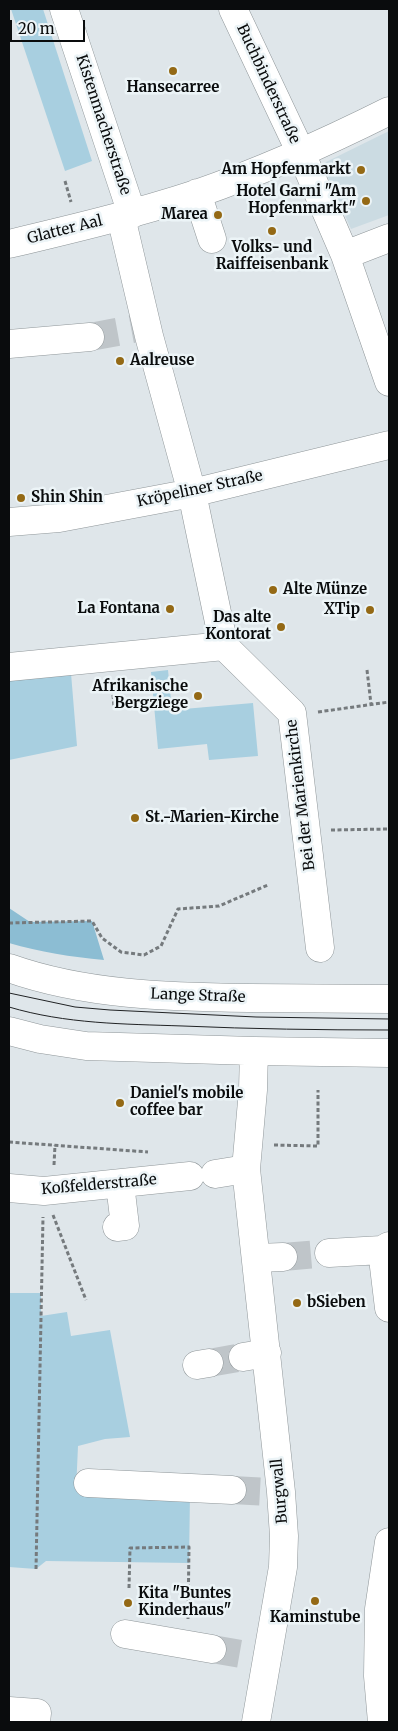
<!DOCTYPE html>
<meta charset="utf-8">
<style>
body{margin:0}
#map{position:relative;width:398px;height:1731px;overflow:hidden;background:#dfe6ea;font-family:Merriweather,serif}
canvas{display:block}
.frame{position:absolute;inset:0;border:10px solid #0a0c0d;pointer-events:none}
.scale{position:absolute;left:10px;top:20px;width:75px;height:22px;box-sizing:border-box;border:2px solid #0a0c0d;border-top:0;padding-left:6px;font-size:15px;line-height:18px;white-space:nowrap;color:#0a0c0d;-webkit-text-stroke:4px #ecf4f7;paint-order:stroke}
</style>
<div id="map">
<canvas width="398" height="1731"></canvas>
<div class="frame"></div>
<div class="scale">20 m</div>
</div>
<script>
const ctx = document.querySelector('canvas').getContext('2d');
ctx.lineJoin = 'round';
function fillPath(path, color) { ctx.fillStyle = color; ctx.fill(path, 'evenodd'); }
function strokePath(path, color, width, dash) { ctx.strokeStyle = color; ctx.lineWidth = width; ctx.lineCap = dash ? 'butt' : 'round'; ctx.setLineDash(dash || []); ctx.stroke(path); }
function drawText(font, color, halo, rows, align = 'center') {
  ctx.font = font + ' Merriweather,serif'; ctx.lineWidth = 5; ctx.setLineDash([]); ctx.textBaseline = 'middle'; ctx.strokeStyle = halo; ctx.fillStyle = color; for (const [text, x, y, turn = 0] of rows) {
    ctx.save(); ctx.translate(x, y); ctx.rotate((+turn || 0) * Math.PI / 180); ctx.textAlign = isNaN(turn) ? turn : align; if (halo) ctx.strokeText(text, 0, 0); ctx.fillText(text, 0, 0); ctx.restore();
  }
}
const built = new Path2D(`
 M389,131V215L351,229L322,164Z`);
const green = new Path2D(`
 M11,9H43L92,161L65,171Z
 M70,661L77,746L9,760V667Z
 M168,670L172,710L253,703L258,756L209,760L207,744L158,749L151,672Z
 M9,1293H41V1316L67,1312L71,1336L110,1330L130,1437L105,1439L78,1446L76,1491L190,1494L189,1563L46,1561L36,1569L9,1567Z`);
const forest = new Path2D(`
 M9,908L30,922L92,921L104,960C71,957 40,952 9,943Z`);
const minorTunnel = new Path2D(`
 M90,337L133,329
 M283,1257L329,1253
 M209,1363L243,1357
 M232,1490L269,1492
 M212,1649L252,1656`);
const path = new Path2D(`
 M65,181L71,202
 M367,670L371,704
 M112,682L114,707
 M318,712L389,702
 M331,830L389,829
 M9,923L92,921L102,938L121,952L144,955L161,946L178,909L219,906L268,885
 M9,1142L148,1152
 M274,1145L318,1146V1090
 M54,1165L55,1145
 M53,1215L86,1300
 M36,1569L43,1217
 M129,1588L130,1548L189,1547L188,1619`);
const minor = new Path2D(`
 M64,9L132,214
 M233,9L301,153L345,255L389,382
 M197,193L212,239
 M121,217L149,336L192,493L224,646
 M9,244C72,229 135,214 196,194C263,171 327,142 389,111
 M345,255L389,238
 M9,344L90,337
 M9,522L59,518L192,493L389,445
 M224,646L292,713L320,948
 M9,667L224,646
 M9,968C85,995 169,997 249,998C296,998 342,999 389,999
 M9,1031L40,1039L86,1046L254,1051L389,1053
 M254,1051L253,1090L246,1169L281,1492L284,1536L283,1567L256,1722
 M215,1174L246,1169
 M9,1188L44,1191L190,1176
 M117,1227L125,1226L120,1184
 M382,1250L389,1308
 M329,1253L382,1250L389,1246
 M257,1258L283,1257
 M243,1357L267,1353
 M197,1365L209,1363
 M88,1483L232,1490
 M125,1634L212,1649
 M9,1711L37,1713L36,1722
 M382,1722L378,1676L379,1609L389,1542`);
const tram = new Path2D(`
 M9,993L75,1007L110,1010L256,1017L389,1019
 M9,1007C66,1024 124,1024 183,1026C252,1029 321,1030 389,1030`);
const markers = [
 [173,71,5,"#946915"],
 [361,170,5,"#946915"],
 [366,201,5,"#946915"],
 [218,215,5,"#946915"],
 [272,231,5,"#946915"],
 [120,361,5,"#946915"],
 [21,498,5,"#946915"],
 [273,590,5,"#946915"],
 [170,609,5,"#946915"],
 [370,610,5,"#946915"],
 [281,627,5,"#946915"],
 [198,696,5,"#946915"],
 [135,818,5,"#946915"],
 [120,1103,5,"#946915"],
 [297,1303,5,"#946915"],
 [315,1601,5,"#946915"],
 [128,1603,5,"#946915"]
];
const streetNames = [
 ["Buchbinderstraße",268,84,65],
 ["Kistenmacherstraße",103,125,72],
 ["Glatter Aal",65,230,-14],
 ["Kröpeliner Straße",200,489,-12],
 ["Bei der Marienkirche",301,795,-97],
 ["Lange Straße",198,996,2],
 ["Koßfelderstraße",99,1185,-5],
 ["Burgwall",280,1491,-95]
];
const poiNames = [
 ["Hansecarree",173,88,"center"],
 ["Am Hopfenmarkt",351,170],
 ["Hotel Garni \"Am",356,192],
 ["Hopfenmarkt\"",356,209],
 ["Marea",208,215],
 ["Volks- und",272,248,"center"],
 ["Raiffeisenbank",272,265,"center"],
 ["Aalreuse",130,361,"left"],
 ["Shin Shin",31,498,"left"],
 ["Alte Münze",283,590,"left"],
 ["La Fontana",160,609],
 ["XTip",360,610],
 ["Das alte",271,618],
 ["Kontorat",271,635],
 ["Afrikanische",188,687],
 ["Bergziege",188,704],
 ["St.-Marien-Kirche",145,818,"left"],
 ["Daniel's mobile",130,1094,"left"],
 ["coffee bar",130,1111,"left"],
 ["bSieben",307,1303,"left"],
 ["Kita \"Buntes",138,1594,"left"],
 ["Kinderhaus\"",138,1611,"left"],
 ["Kaminstube",315,1618,"center"]
];
fillPath(built, '#cbdbe2');
fillPath(green, '#a8cfe0');
fillPath(forest, '#8cbdd3');
strokePath(minorTunnel, '#bfc5c9', 28, [28, 14]);
strokePath(minor, '#8f9699', 29);
strokePath(path, '#757a7d', 3, [4, 2.5]);
strokePath(minor, '#fff', 28);
strokePath(tram, '#202224', 1);
for (const [x, y, r, color] of markers) { const dot = new Path2D(); dot.arc(x, y, r, 0, 2 * Math.PI); ctx.fillStyle = color; ctx.fill(dot); strokePath(dot, '#ecf4f7', 2); }
drawText('15px', '#0a0c0d', '#ecf4f7', streetNames);
drawText('bold 15px', '#0a0c0d', '#ecf4f7', poiNames, 'right');
</script>
